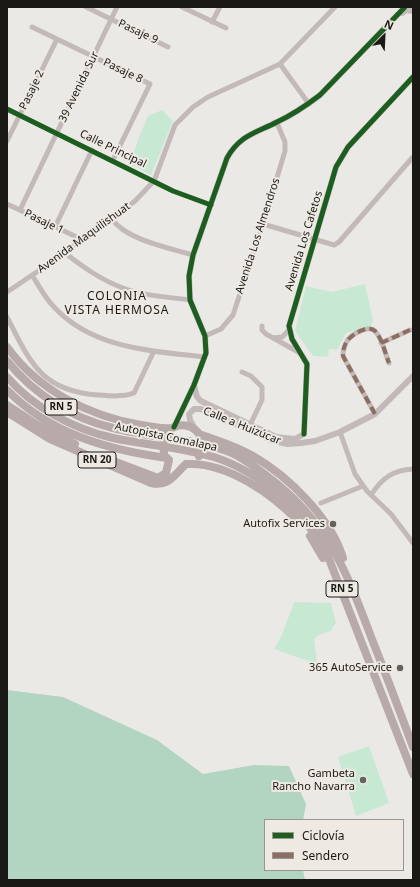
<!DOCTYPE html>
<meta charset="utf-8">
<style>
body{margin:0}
#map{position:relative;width:420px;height:887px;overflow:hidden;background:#ebe9e6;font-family:"Noto Sans",sans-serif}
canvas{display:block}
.frame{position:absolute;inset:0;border:8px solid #1a1916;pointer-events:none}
.legend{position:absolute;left:264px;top:819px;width:140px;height:52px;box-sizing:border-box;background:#eeeae3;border:1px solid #999691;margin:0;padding:5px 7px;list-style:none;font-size:12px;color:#1a1916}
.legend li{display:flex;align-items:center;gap:8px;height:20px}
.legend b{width:20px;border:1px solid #999691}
.north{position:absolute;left:364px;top:16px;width:40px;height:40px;-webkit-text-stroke:3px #eeeae3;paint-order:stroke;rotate:24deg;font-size:11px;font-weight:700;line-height:16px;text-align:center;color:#1a1916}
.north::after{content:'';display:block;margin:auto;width:14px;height:18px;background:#1a1916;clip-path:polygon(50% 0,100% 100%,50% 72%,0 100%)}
</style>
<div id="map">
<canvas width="420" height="887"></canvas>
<div class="frame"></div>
<ul class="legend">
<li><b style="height:5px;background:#1b5e20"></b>Ciclovía</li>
<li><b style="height:5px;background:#8d6e63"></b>Sendero</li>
</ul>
<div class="north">N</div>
</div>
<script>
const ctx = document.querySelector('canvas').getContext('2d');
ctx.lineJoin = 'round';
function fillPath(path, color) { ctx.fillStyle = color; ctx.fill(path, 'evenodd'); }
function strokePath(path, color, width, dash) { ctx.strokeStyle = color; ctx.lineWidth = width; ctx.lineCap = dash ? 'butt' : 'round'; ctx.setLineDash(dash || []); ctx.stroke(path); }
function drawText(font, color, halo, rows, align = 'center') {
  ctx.font = font + ' "Noto Sans",sans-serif'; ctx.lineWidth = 4; ctx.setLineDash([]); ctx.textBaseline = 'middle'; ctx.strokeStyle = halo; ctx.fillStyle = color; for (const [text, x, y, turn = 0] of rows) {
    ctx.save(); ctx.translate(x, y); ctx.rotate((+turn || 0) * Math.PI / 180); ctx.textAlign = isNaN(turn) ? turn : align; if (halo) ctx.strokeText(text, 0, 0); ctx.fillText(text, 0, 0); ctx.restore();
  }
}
const green = new Path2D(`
 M162,110L173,121L151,175L130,164L139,137L148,116Z
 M365,284L373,320L371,326L346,333L337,350L329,349L328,357L313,356L295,331L306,286L331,292Z
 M294,602L331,603L336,622L331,631L319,635L314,639L317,664L274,649L282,635Z
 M369,746L389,803L356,816L338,757Z`);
const forest = new Path2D(`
 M7,690L63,697L157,740L203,774L254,765L289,766L306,804L303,820H265V870H303L305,880H7Z`);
const minor = new Path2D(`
 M86,7L168,47
 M182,7L226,28
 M212,22L220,7
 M32,27L150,84L113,160
 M280,64L309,104
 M7,109L173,191L211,205
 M7,141L57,39
 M7,204L81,239
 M20,210L117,7
 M112,219C126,240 170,248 193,255
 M263,224L334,245L339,242L412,158
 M55,227L92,150
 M65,253C83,267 101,280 123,288C144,296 168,297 190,300
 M32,275C39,286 45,298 54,307C93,349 152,351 205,357
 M7,292L65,253L81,239L112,219L135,201L154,181L175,125L193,107L208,97L280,64L335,7
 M7,317C30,362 41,391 98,395C111,396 123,397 134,393L154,351
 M262,326V330L266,334L300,353
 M205,336L221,329L233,315L263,224L285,151V142L277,123
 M273,338L282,337L289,330
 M381,343L410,330
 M242,372L251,376L262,387V400L250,425
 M375,414L343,356C343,350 344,346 347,341C351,335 368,324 375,331C382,338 385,353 389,363
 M340,432L355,474L367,491L391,514L413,543
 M371,495C382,478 393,470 413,469
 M321,503L363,486`);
const tertiary = new Path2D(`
 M402,13L406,10L413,11
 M194,385L197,397L201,401L276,437L295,439L304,434
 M174,427L194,385L206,353L205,336L190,300L189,276L193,255L227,158C240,135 256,133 277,122C292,115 307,105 320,95L405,7
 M195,429L190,420L189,414L194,409H201L273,441L288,444L301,443L315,441L340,432L375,414L413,376
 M304,434L307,364L292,339L289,326L336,167L348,147L413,77`);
const trunk = new Path2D(`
 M7,347C39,391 89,416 141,425C151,427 161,429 172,428
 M7,361C34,394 71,418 113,428C152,438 194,438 232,453C245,459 256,468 267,476C329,522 347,573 373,642C387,677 400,712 413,747
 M7,377C33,407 73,429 113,438C146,445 181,447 214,457C263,473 307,514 329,559L413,774
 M7,390C50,434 109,450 167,458
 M7,405L36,424L75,444
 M7,412L50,439L151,483C169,487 174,475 186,464
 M167,432C178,421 194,424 201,437
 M199,434C217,440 236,446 253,456C288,476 331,518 343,558
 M108,459L158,478L166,473L169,460
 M189,464C228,463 272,494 299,522
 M310,536L323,558`);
const trunkBridge = new Path2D(`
 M164,453L163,444L165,435
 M199,456L202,442`);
const quiet = new Path2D(`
 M381,343L410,330
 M375,414L343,356C343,350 344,346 347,341C351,335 368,324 375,331C382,338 385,353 389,363`);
const cycleway = new Path2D(`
 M7,109L173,191L211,205
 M174,427L194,385L206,353L205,336L190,300L189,276L193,255L227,158C240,135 256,133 277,122C292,115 307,105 320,95L405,7
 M304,434L307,364L292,339L289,326L336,167L348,147L413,77`);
const markers = [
 [333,524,4,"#63625f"],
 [400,668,4,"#63625f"],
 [363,780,4,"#63625f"]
];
const shields = [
 [61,407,32],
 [97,460,38],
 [342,589,32]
];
const shieldNames = [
 ["RN 5",61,407],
 ["RN 20",97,460],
 ["RN 5",342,589]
];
const streetNames = [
 ["Pasaje 9",138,32,25],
 ["Pasaje 8",123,71,26],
 ["39 Avenida Sur",79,87,-64],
 ["Pasaje 2",32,90,-64],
 ["Calle Principal",113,149,26],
 ["Pasaje 1",44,222,26],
 ["Avenida Los Almendros",258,236,-72],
 ["Avenida Maquilishuat",84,238,-36],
 ["Avenida Los Cafetos",304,241,-73],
 ["Calle a Huizúcar",242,426,22],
 ["Autopista Comalapa",166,437,12]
];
const poiNames = [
 ["Autofix Services",325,524],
 ["365 AutoService",392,668],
 ["Gambeta",355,774],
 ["Rancho Navarra",355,787]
];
const neighbourhoodNames = [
 ["COLONIA",117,297],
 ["VISTA HERMOSA",117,311]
];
fillPath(green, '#c7e9d4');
fillPath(forest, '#b1d5c0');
strokePath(minor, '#c3b9b8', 5);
strokePath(tertiary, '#c3b9b8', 6);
strokePath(trunk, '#b7aaa8', 8);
strokePath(trunkBridge, '#b7aaa8', 8);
strokePath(quiet, '#8d6e63', 4, [8, 4]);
strokePath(cycleway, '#1b5e20', 5);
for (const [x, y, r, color] of markers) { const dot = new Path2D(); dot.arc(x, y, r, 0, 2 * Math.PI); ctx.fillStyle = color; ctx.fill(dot); strokePath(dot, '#eeeae3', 1.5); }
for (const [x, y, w] of shields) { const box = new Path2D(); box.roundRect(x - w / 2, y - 8, w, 16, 3); ctx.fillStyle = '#eeeae3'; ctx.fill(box); strokePath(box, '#1a1916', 1); }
drawText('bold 10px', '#1a1916', null, shieldNames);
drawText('11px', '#1a1916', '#eeeae3', streetNames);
drawText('11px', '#1a1916', '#eeeae3', poiNames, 'right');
ctx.letterSpacing = '1px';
drawText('12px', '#1a1916', '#eeeae3', neighbourhoodNames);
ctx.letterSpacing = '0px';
</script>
